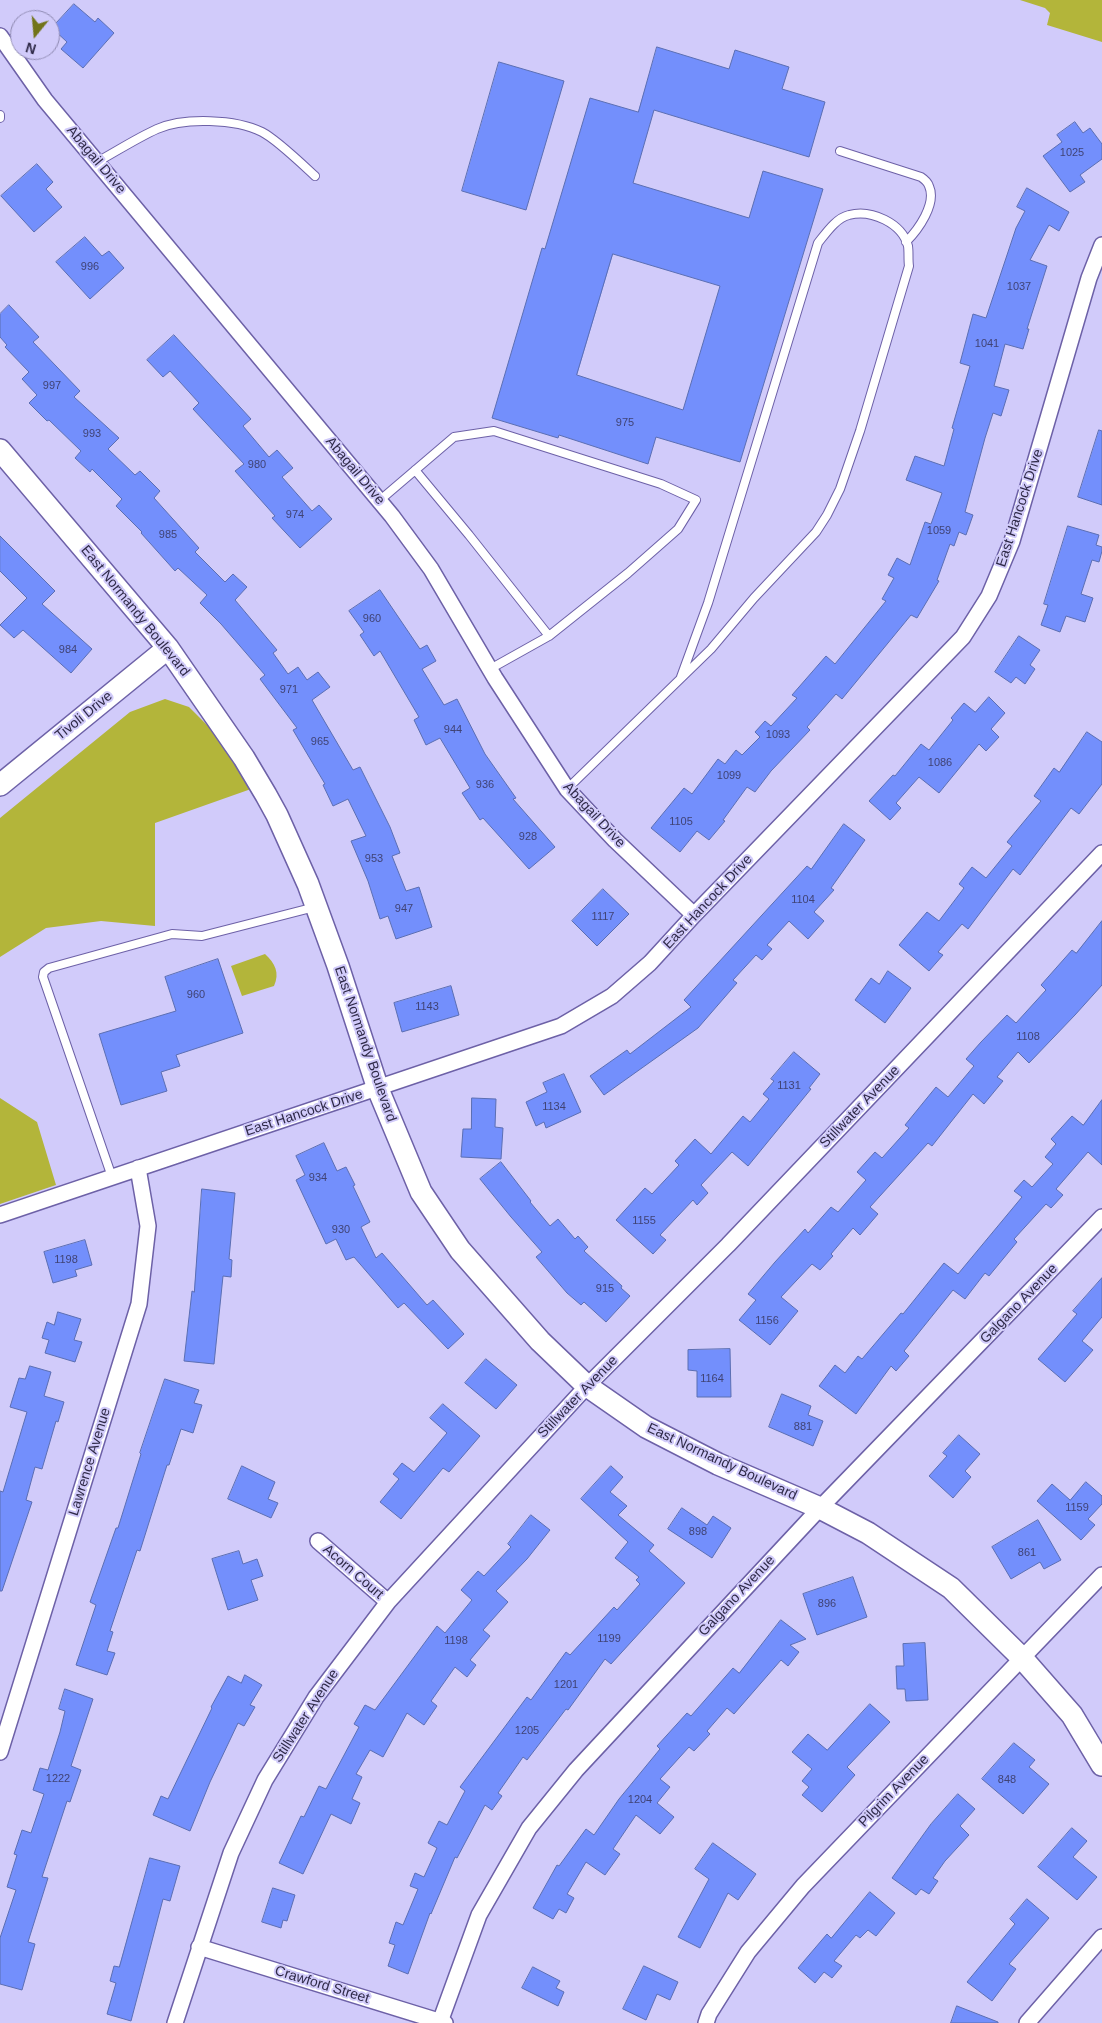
<!DOCTYPE html>
<style>
body{margin:0}
#map{position:relative;width:1102px;height:2023px;overflow:hidden;background:#d1cbfa;font-family:Helvetica,sans-serif}
canvas{display:block}
.north{position:absolute;left:10px;top:10px;width:50px;height:50px;box-sizing:border-box;background:#d1cbfa;border:1px solid #908bb3;border-radius:50%;rotate:197deg;font-size:14px;font-weight:700;line-height:20px;text-align:center;color:#2f2a48}
.north::after{content:'';display:block;margin:auto;width:18px;height:22px;background:#72741a;clip-path:polygon(50% 0,100% 100%,50% 72%,0 100%)}
</style>
<div id="map">
<canvas width="1102" height="2023"></canvas>
<div class="north">N</div>
</div>
<script>
const ctx = document.querySelector('canvas').getContext('2d');
ctx.lineJoin = 'round';
function fillPath(path, color) { ctx.fillStyle = color; ctx.fill(path, 'evenodd'); }
function strokePath(path, color, width, dash) { ctx.strokeStyle = color; ctx.lineWidth = width; ctx.lineCap = dash ? 'butt' : 'round'; ctx.setLineDash(dash || []); ctx.stroke(path); }
function drawText(font, color, halo, rows, align = 'center') {
  ctx.font = font + ' Helvetica,sans-serif'; ctx.lineWidth = 4; ctx.setLineDash([]); ctx.textBaseline = 'middle'; ctx.strokeStyle = halo; ctx.fillStyle = color; for (const [text, x, y, turn = 0] of rows) {
    ctx.save(); ctx.translate(x, y); ctx.rotate((+turn || 0) * Math.PI / 180); ctx.textAlign = isNaN(turn) ? turn : align; if (halo) ctx.strokeText(text, 0, 0); ctx.fillText(text, 0, 0); ctx.restore();
  }
}
const green = new Path2D(`
 M1020,0H1102V42L1047,25L1050,13L1045,8Z
 M165,699L189,707L214,732L251,789L155,823V926L101,921L46,928L0,957V818L130,712Z
 M265,954C275,963 280,973 274,986L242,996L231,966Z
 M0,1098L37,1122L56,1185L0,1204Z`);
const building = new Path2D(`
 M74,4L95,22L98,18L114,33L83,68L61,49L67,42L52,28Z
 M657,47L729,69L735,50L789,67L782,89L825,102L809,157L654,110L633,183L749,218L763,171L823,189L740,462L656,437L648,464L559,435L558,438L492,418L542,248L545,249L590,98L638,112ZM613,254L720,286L683,410L577,375Z
 M499,62L564,81L526,210L462,191Z
 M1075,122L1083,133L1090,128L1102,144V159L1080,175L1085,182L1070,192L1043,156L1062,142L1057,135Z
 M37,164L53,182L46,189L62,207L34,232L1,196Z
 M1027,188L1069,212L1059,231L1049,225L1030,260L1047,266L1027,329H1029L1023,349L1005,344L994,386L1009,390L1001,416L993,413L985,438L965,512L973,515L966,535L959,532L954,546L950,544L937,580L939,581L917,618L911,615L842,699L836,694L807,727L810,730L771,771L755,792L747,787L723,820L725,821L709,840L697,831L680,852L651,828L684,788L692,794L718,759L725,764L736,750L742,755L760,737L755,732L765,721L771,726L797,698L792,695L826,656L835,664L886,601L882,599L894,578L888,575L897,558L910,565L925,522L931,524L942,493L906,480L915,456L944,466L954,429L952,428L970,366L960,363L973,314L986,318L1016,228L1025,211L1017,207Z
 M85,237L102,256L109,251L124,268L90,299L56,262Z
 M9,305L39,337L33,342L80,391L74,397L119,438L108,449L135,475L140,471L160,491L154,498L199,548L195,552L225,582L233,574L247,587L235,600L277,650L273,653L288,674L298,667L307,680L318,672L330,687L312,700L353,770L360,767L390,827L400,853L392,856L406,891L419,887L432,927L396,939L388,916L380,919L368,881L351,841L366,836L348,799L333,806L323,785L325,784L293,730L297,728L260,679L265,675L221,624L200,603L207,595L178,568L175,571L141,533L142,532L116,506L122,499L92,469L90,472L75,458L81,451L49,420L47,421L29,403L37,395L22,379L29,372L5,347L7,345L0,337V314Z
 M174,335L251,419L243,426L269,457L277,450L293,468L282,477L312,511L319,505L332,519L300,548L272,518L275,516L235,471L244,464L193,409L199,403L170,371L163,377L147,360Z
 M1099,430L1102,431V505L1078,497Z
 M1068,526L1099,535L1096,545L1102,547V551L1099,562L1092,560L1081,594L1093,598L1085,622L1066,616L1060,632L1041,625L1048,605L1044,604Z
 M0,536L55,591L42,604L92,649L71,673L23,630L14,638L0,625L27,598L0,571Z
 M380,590L420,649L427,645L436,661L422,669L444,705L457,699L485,754L516,798L513,799L555,847L529,869L483,818L480,820L462,793L470,788L440,738L426,745L414,720L419,717L380,651L374,656L360,635L364,632L349,611Z
 M1019,636L1040,650L1030,665L1035,669L1025,684L1016,677L1011,683L995,672Z
 M989,697L1005,713L991,729L999,737L986,751L979,744L939,793L919,777L896,803L901,808L890,820L869,801L893,775L895,776L921,744L929,750L953,720L951,718L964,703L975,712Z
 M1087,732L1102,742V784L1079,814L1071,808L1020,875L1013,869L968,929L962,924L938,952L943,955L929,971L899,945L927,912L939,921L964,888L959,884L972,867L986,878L1012,846L1007,842L1041,801L1034,796L1054,768L1059,772Z
 M844,824L865,840L831,888L834,890L814,912L824,921L808,939L789,921L767,945L772,949L762,960L756,955L733,980L737,983L698,1028L604,1095L590,1076L627,1050L630,1054L691,1007L684,1000L807,866L811,869Z
 M603,889L629,914L597,946L572,921Z
 M1102,921V985L1075,1015L1029,1063L1018,1052L997,1077L1003,1081L984,1104L973,1094L932,1146L928,1143L870,1207L878,1214L860,1235L853,1228L831,1254L833,1256L820,1270L812,1264L781,1297L798,1311L770,1345L739,1320L756,1300L748,1294L775,1262L805,1229L808,1233L831,1207L838,1212L866,1180L857,1172L875,1152L882,1158L909,1128L905,1125L936,1087L948,1097L974,1066L966,1059L981,1042L1007,1015L1016,1023L1046,990L1041,985L1072,950L1076,953Z
 M218,959L243,1033L176,1055L180,1066L161,1072L167,1091L121,1105L99,1034L176,1011L165,977Z
 M888,971L911,988L885,1023L855,1000L871,978L879,984Z
 M451,986L459,1015L402,1032L394,1003Z
 M794,1052L820,1074L809,1088L811,1089L748,1166L732,1152L701,1185L708,1193L697,1205L693,1200L660,1235L666,1240L653,1254L616,1220L645,1188L652,1194L679,1165L675,1161L695,1139L711,1154L743,1116L750,1122L769,1099L763,1094L774,1081L771,1079Z
 M564,1074L581,1112L546,1128L544,1122L536,1126L526,1102L547,1092L543,1083Z
 M472,1098L496,1099L495,1127L503,1128L501,1159L461,1157L463,1129H471Z
 M1102,1100V1165L1088,1152L1056,1189L1063,1195L1051,1208L1046,1204L1014,1239L1017,1242L989,1276L985,1273L965,1299L953,1290L904,1351L909,1356L896,1371L891,1366L856,1414L819,1386L835,1365L845,1373L858,1356L862,1359L901,1313L903,1314L944,1263L958,1274L1022,1197L1014,1191L1024,1180L1032,1187L1053,1164L1045,1157L1056,1144L1051,1139L1072,1116L1083,1125Z
 M324,1143L337,1171L346,1167L355,1185L353,1186L370,1222L361,1227L376,1258L382,1253L427,1305L433,1300L464,1334L448,1349L404,1303L398,1308L354,1257L346,1260L336,1239L326,1244L296,1180L305,1175L296,1156Z
 M501,1162L531,1201L530,1202L550,1226L558,1219L575,1239L578,1236L588,1247L584,1251L622,1286L621,1288L630,1296L606,1322L584,1302L581,1305L567,1293L536,1257L542,1252L511,1217L480,1179Z
 M202,1189L235,1193L229,1259L232,1260L231,1277L223,1276L214,1364L184,1361L192,1291L194,1292Z
 M85,1240L92,1265L75,1270L77,1276L53,1283L44,1252Z
 M1102,1278V1317L1082,1341L1093,1350L1065,1382L1038,1359L1077,1314L1073,1311Z
 M58,1312L81,1319L74,1340L82,1342L75,1362L45,1353L49,1340L42,1338L47,1322L54,1325Z
 M730,1349L731,1397H697V1371L688,1370V1350Z
 M486,1359L517,1385L496,1409L465,1383Z
 M30,1366L51,1372L44,1396L64,1402L58,1422L56,1421L42,1469L35,1467L26,1500L32,1502L2,1591H0V1491L3,1492L27,1412L10,1407L19,1378L25,1379Z
 M165,1379L199,1390L194,1403L202,1405L193,1433L181,1429L169,1465H167L140,1551L137,1550L110,1631L113,1632L107,1651L115,1653L107,1675L76,1665L96,1605L90,1602L116,1528H118L141,1454L140,1453Z
 M782,1394L811,1406L808,1415L823,1421L813,1446L769,1427Z
 M443,1404L480,1436L449,1472L443,1468L401,1519L380,1502L399,1479L393,1474L402,1463L414,1472L447,1433L430,1418Z
 M959,1435L980,1454L965,1471L971,1477L953,1498L929,1476L947,1456L943,1453Z
 M242,1466L275,1482L268,1499L278,1503L271,1518L228,1499Z
 M611,1466L623,1477L610,1492L627,1506L618,1515L654,1545L649,1551L685,1583L611,1664L605,1659L568,1710L566,1709L527,1760L523,1757L498,1793L502,1796L492,1810L485,1805L457,1858L455,1857L431,1914L430,1913L408,1974L388,1966L395,1945L389,1943L396,1922L403,1925L418,1889L410,1886L415,1873L424,1877L437,1848L428,1843L439,1821L447,1825L465,1791L460,1787L527,1697L531,1700L566,1652L570,1655L614,1607L617,1610L640,1584L636,1580L639,1577L615,1558L628,1542L581,1499Z
 M1086,1482L1102,1496V1504L1088,1519L1095,1525L1081,1540L1037,1501L1052,1484L1070,1500Z
 M682,1508L707,1525L713,1516L731,1528L712,1558L668,1529Z
 M531,1515L550,1530L527,1559L496,1591L508,1602L483,1630L490,1636L470,1660L476,1665L467,1677L455,1667L431,1701L437,1706L424,1725L407,1713L383,1757L370,1750L356,1774L362,1777L352,1799L360,1803L351,1824L331,1814L303,1874L279,1863L301,1816L304,1817L319,1786L326,1789L359,1727L354,1724L365,1705L375,1710L437,1626L445,1633L472,1600L461,1590L478,1571L484,1576L511,1547L508,1544Z
 M1038,1520L1061,1560L1044,1569L1040,1562L1011,1579L992,1547Z
 M239,1551L243,1564L257,1559L263,1576L251,1580L258,1600L228,1610L212,1559Z
 M853,1577L867,1617L817,1635L803,1594Z
 M781,1620L806,1639L790,1645L799,1652L788,1666L781,1660L734,1714L727,1708L707,1731L710,1734L694,1751L689,1747L660,1779L670,1787L657,1803L674,1817L660,1834L636,1815L613,1849L620,1854L605,1875L586,1862L567,1894L574,1898L566,1913L559,1909L553,1919L533,1908L557,1865L559,1866L586,1829L594,1835L619,1799L660,1749L657,1746L687,1713L691,1716L733,1668L739,1673Z
 M925,1643L928,1700L906,1701L905,1689H897L896,1666H904L903,1644Z
 M245,1675L262,1685L250,1705L255,1707L244,1726L238,1723L210,1782L190,1831L153,1815L161,1796L168,1799L212,1708L211,1707L228,1676L241,1683Z
 M65,1689L93,1699L71,1766L81,1770L70,1802L67,1801L42,1877L48,1878L28,1942L35,1944L22,1990L0,1984V1938L16,1890L7,1887L17,1855L14,1854L22,1830L31,1833L44,1794L33,1790L40,1768L48,1770L60,1732L65,1711L59,1709Z
 M870,1704L890,1722L847,1767L855,1775L822,1812L802,1795L809,1787L802,1781L812,1769L792,1752L808,1734L827,1750Z
 M1014,1743L1035,1760L1029,1767L1049,1784L1023,1814L982,1779Z
 M958,1794L975,1809L960,1826L969,1835L945,1861L933,1878L938,1881L929,1894L921,1889L916,1895L892,1878L931,1824Z
 M1072,1828L1087,1841L1073,1857L1097,1877L1077,1900L1038,1867Z
 M713,1843L756,1874L738,1900L728,1893L700,1948L678,1937L709,1879L695,1869Z
 M150,1858L180,1866L170,1901L163,1899L131,2021L107,2014L116,1983L110,1981L114,1966L119,1967Z
 M273,1888L295,1895L287,1921L283,1920L281,1928L262,1922Z
 M870,1892L895,1913L876,1936L868,1930L860,1938L856,1935L834,1961L842,1966L832,1978L824,1972L815,1983L798,1968L827,1934L831,1938Z
 M1027,1899L1049,1918L1009,1964L1016,1969L992,2001L967,1982L1015,1924L1010,1919Z
 M644,1966L678,1982L670,2000L657,1994L646,2020L623,2009Z
 M533,1967L560,1981L556,1988L564,1992L558,2006L522,1988Z
 M957,2006L998,2022V2023H951Z`);
const lane = new Path2D(`
 M0,115V118
 M840,151L921,177C924,179 928,183 929,186C937,204 918,230 906,242
 M97,162C117,151 137,138 157,129C184,117 236,119 262,132C276,139 302,164 315,176
 M415,470L469,535L549,636
 M379,501L454,437L494,431L661,484L696,500L678,529L628,573L549,636L490,669
 M567,789L711,649L754,598L816,532L827,515L840,489L860,431L909,266C908,260 909,252 908,246C902,223 871,209 849,215C836,218 826,233 818,243L708,603L681,677
 M112,1177L43,977L44,972L49,968L172,934L202,936L315,907`);
const street = new Path2D(`
 M0,36L45,100L392,516L431,569L495,678L567,789L615,840L694,915
 M0,1215L561,1026L612,996L650,963L694,915L963,637L989,596L1012,541L1089,278L1102,245
 M318,1541L388,1602
 M0,1752L139,1304L148,1226L138,1168
 M199,1947L445,2023
 M440,2022L479,1915L529,1828L576,1770L820,1508L1102,1217
 M175,2023L231,1853L265,1780L316,1697L388,1602L587,1386L728,1245L1102,853
 M706,2023L709,2014L748,1952L803,1886L1102,1575
 M1027,2023L1102,1937`);
const secondary = new Path2D(`
 M0,450L168,648L244,758L266,795L277,815L308,884L338,966L378,1089L421,1192L460,1250L540,1341L587,1386L646,1427L718,1464L820,1508L868,1533L951,1588L1022,1658L1072,1715L1102,1765
 M0,785L168,648`);
const numberNames = [
 ["1025",1072,153],
 ["996",90,267],
 ["1037",1019,287],
 ["1041",987,344],
 ["997",52,386],
 ["975",625,423],
 ["993",92,434],
 ["980",257,465],
 ["974",295,515],
 ["1059",939,531],
 ["985",168,535],
 ["960",372,619],
 ["984",68,650],
 ["971",289,690],
 ["944",453,730],
 ["1093",778,735],
 ["965",320,742],
 ["1086",940,763],
 ["1099",729,776],
 ["936",485,785],
 ["1105",681,822],
 ["928",528,837],
 ["953",374,859],
 ["1104",803,900],
 ["947",404,909],
 ["1117",603,917],
 ["960",196,995],
 ["1143",427,1007],
 ["1108",1028,1037],
 ["1131",789,1086],
 ["1134",554,1107],
 ["934",318,1178],
 ["1155",644,1221],
 ["930",341,1230],
 ["1198",66,1260],
 ["915",605,1289],
 ["1156",767,1321],
 ["1164",712,1379],
 ["881",803,1427],
 ["1159",1077,1508],
 ["898",698,1532],
 ["861",1027,1553],
 ["896",827,1604],
 ["1199",609,1639],
 ["1198",456,1641],
 ["1201",566,1685],
 ["1205",527,1731],
 ["1222",58,1779],
 ["848",1007,1780],
 ["1204",640,1800]
];
const streetNames = [
 ["Abagail Drive",96,160,50],
 ["Abagail Drive",355,471,50],
 ["East Hancock Drive",1020,508,-72],
 ["East Normandy Boulevard",135,611,51],
 ["Tivoli Drive",84,716,-39],
 ["Abagail Drive",594,815,47],
 ["East Hancock Drive",708,902,-47],
 ["East Normandy Boulevard",365,1044,71],
 ["Stillwater Avenue",860,1107,-46],
 ["East Hancock Drive",304,1113,-18],
 ["Galgano Avenue",1019,1304,-46],
 ["Stillwater Avenue",578,1397,-46],
 ["Lawrence Avenue",90,1462,-73],
 ["East Normandy Boulevard",722,1462,25],
 ["Acorn Court",353,1572,41],
 ["Galgano Avenue",737,1596,-47],
 ["Stillwater Avenue",306,1716,-57],
 ["Pilgrim Avenue",894,1791,-46],
 ["Crawford Street",322,1985,17]
];
fillPath(green, '#b3b53a');
fillPath(building, '#738ffc');
strokePath(building, '#5b6eb2', 1);
strokePath(lane, '#6d61a7', 10);
strokePath(street, '#6d61a7', 18);
strokePath(secondary, '#6d61a7', 24);
strokePath(lane, '#fff', 8);
strokePath(street, '#fff', 15);
strokePath(secondary, '#fff', 21);
drawText('11px', '#404375', null, numberNames);
drawText('14px', '#2f2a48', '#d1cbfa', streetNames);
</script>
